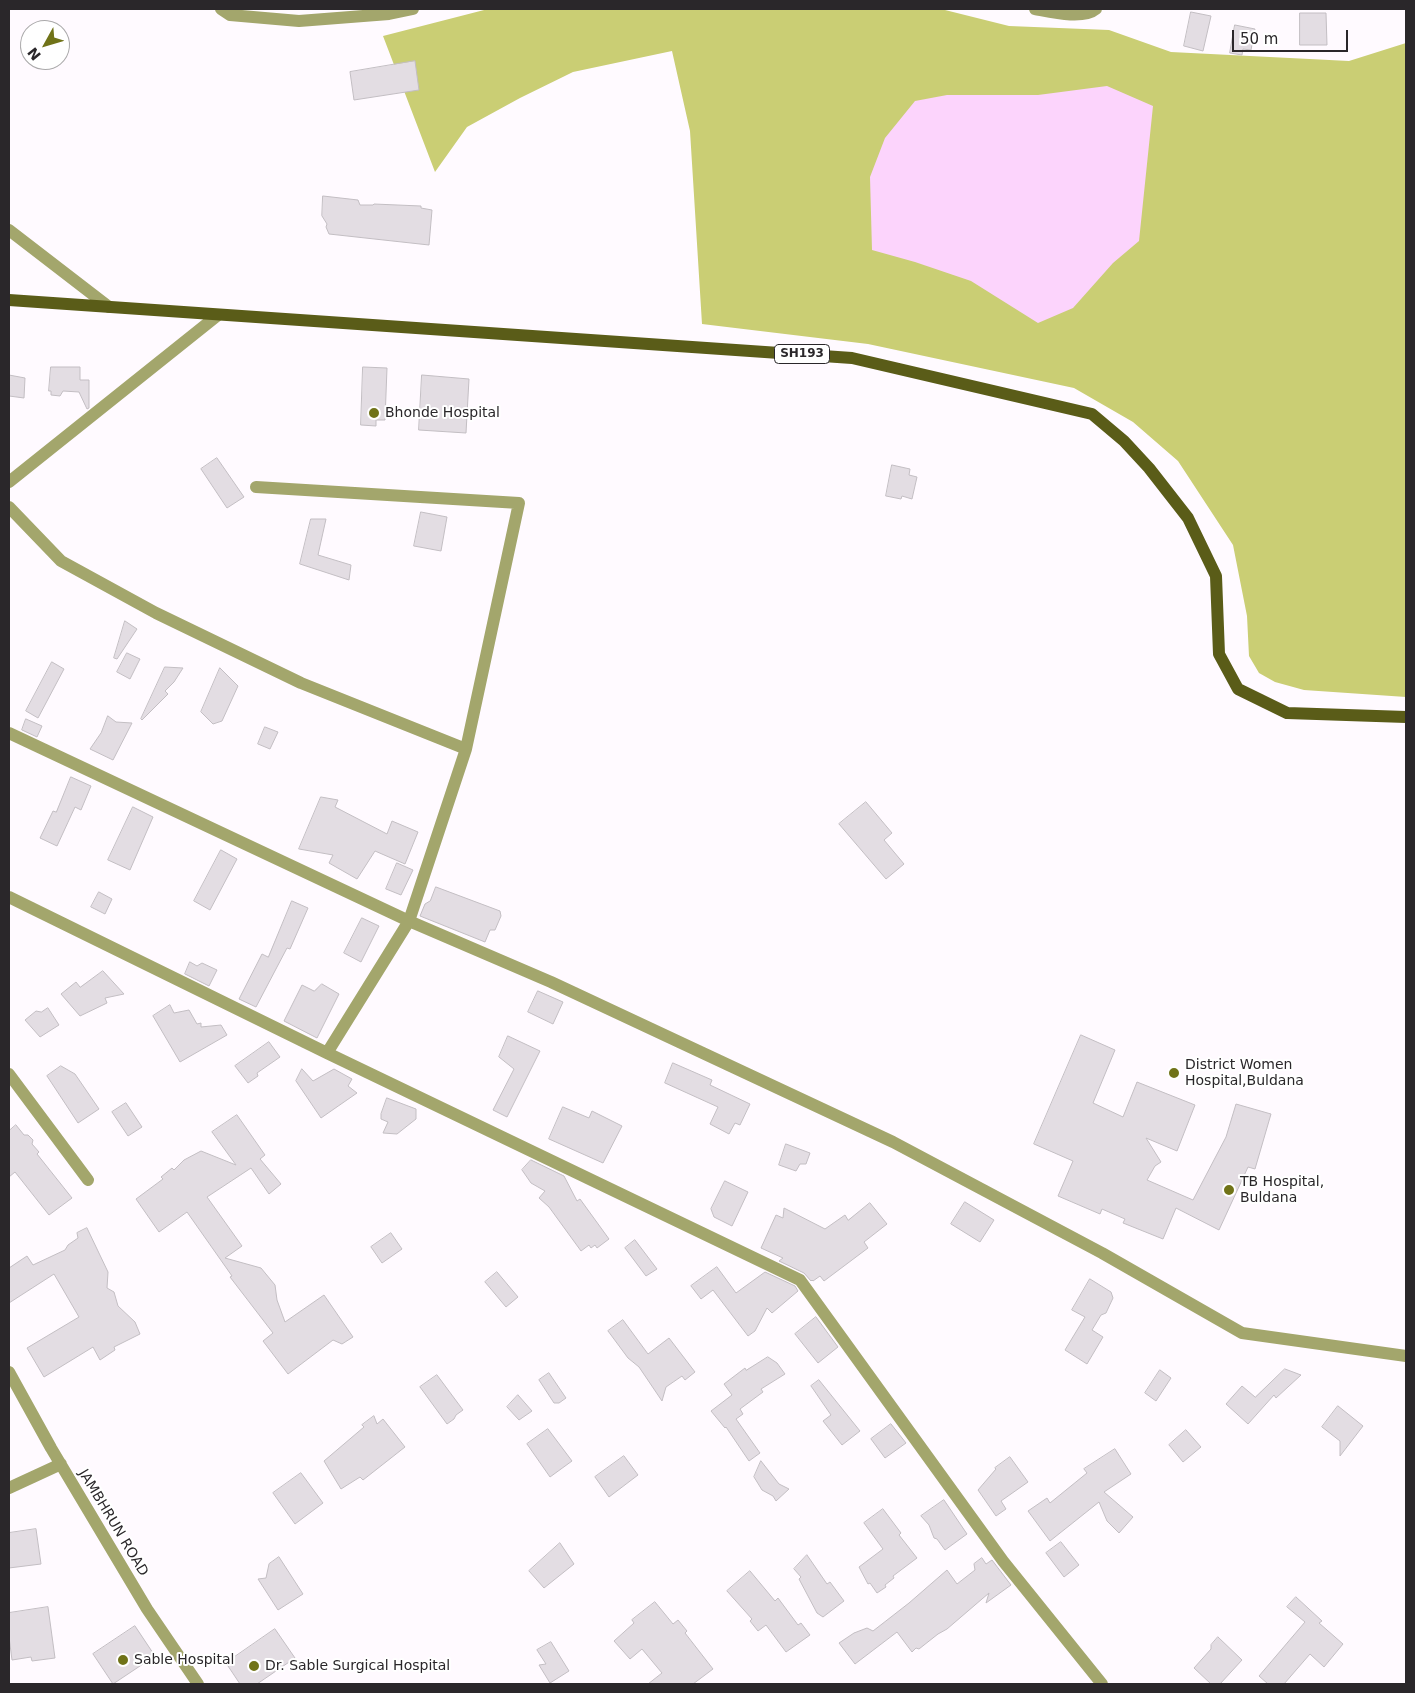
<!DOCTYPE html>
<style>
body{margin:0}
#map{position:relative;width:1415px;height:1693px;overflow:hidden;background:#fffaff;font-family:"DejaVu Sans",sans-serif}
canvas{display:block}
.frame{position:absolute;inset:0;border:10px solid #2a272a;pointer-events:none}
.north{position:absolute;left:20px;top:20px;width:50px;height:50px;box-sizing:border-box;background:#fff;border:1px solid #aaa9aa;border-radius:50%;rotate:231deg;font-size:14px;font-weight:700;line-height:20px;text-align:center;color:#2a272a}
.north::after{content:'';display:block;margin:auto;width:18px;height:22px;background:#707318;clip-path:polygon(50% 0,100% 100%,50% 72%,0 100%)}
.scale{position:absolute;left:1232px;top:30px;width:116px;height:22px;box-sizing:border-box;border:2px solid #2a272a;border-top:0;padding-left:6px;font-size:15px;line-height:18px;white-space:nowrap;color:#2a272a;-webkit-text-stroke:4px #fff;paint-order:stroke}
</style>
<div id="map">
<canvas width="1415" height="1693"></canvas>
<div class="frame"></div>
<div class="north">N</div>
<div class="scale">50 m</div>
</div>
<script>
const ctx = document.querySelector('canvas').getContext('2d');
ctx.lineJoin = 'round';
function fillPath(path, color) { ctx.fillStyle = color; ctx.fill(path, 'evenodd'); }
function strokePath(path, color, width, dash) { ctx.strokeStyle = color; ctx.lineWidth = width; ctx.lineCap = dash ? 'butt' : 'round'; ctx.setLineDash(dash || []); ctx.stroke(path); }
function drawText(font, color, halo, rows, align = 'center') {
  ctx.font = font + ' "DejaVu Sans",sans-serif'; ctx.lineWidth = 4; ctx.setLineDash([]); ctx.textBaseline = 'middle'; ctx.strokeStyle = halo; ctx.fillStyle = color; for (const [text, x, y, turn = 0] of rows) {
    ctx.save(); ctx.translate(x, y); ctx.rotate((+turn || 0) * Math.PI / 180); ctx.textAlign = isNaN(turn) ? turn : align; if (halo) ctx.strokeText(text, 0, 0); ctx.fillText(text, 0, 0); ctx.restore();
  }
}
const forest = new Path2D(`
 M488,9H941L1009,26L1109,30L1171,52L1349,61L1406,43V697L1304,690L1275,682L1259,673L1249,656L1247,616L1233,545L1178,461L1133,422L1074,388L868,344L702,324L690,131L672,51L573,72L520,98L467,127L435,172L383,36Z`);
const water = new Path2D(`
 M1107,86L1153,106L1139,241L1113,263L1073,308L1038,323L971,281L915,262L872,250L870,177L885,138L915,101L947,95H1038Z`);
const building = new Path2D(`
 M1191,12L1211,16L1203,51L1184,46Z
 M1300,13H1326L1327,45H1300Z
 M1235,25L1255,29L1251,50L1243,49L1242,55L1230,53Z
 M415,61L419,90L354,100L350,72Z
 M323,196L358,200L360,205H373L374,204L421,206V208L432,210L429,245L329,234L326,227L327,224L322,216Z
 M51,367H80V380H89V408L87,409L79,392L63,391L60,396L51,395V391H49Z
 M363,367L387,368L385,420H376V426L361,425Z
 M9,375L25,378L24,398L9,396Z
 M422,375L469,379L466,433L419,430Z
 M217,458L244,497L227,508L201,469Z
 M892,465L910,469L909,475L917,477L912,499L902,496L901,499L886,496Z
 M421,512L447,517L441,551L414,546Z
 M311,519H326L318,555L351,565L349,580L300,564Z
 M125,621L137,629L117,659L114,658Z
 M127,653L140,659L130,679L117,672Z
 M52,662L64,669L38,718L26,711Z
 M165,667L183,668L174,682L165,691L168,694L142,720L141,719Z
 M220,668L238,686L222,721L213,724L201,712Z
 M108,716L116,722L132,723L113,760L90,749L101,733Z
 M26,719L42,726L37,737L22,730Z
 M265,727L278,732L270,749L258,744Z
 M71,777L91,786L81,810L75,807L57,846L40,838L53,811L56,812Z
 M321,797L338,800L335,807L387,834L392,821L418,832L405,864L375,851L357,879L329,863L333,855L299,849Z
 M866,802L892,833L884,840L904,864L886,879L839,824Z
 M133,807L153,817L130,870L108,860Z
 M221,850L237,859L210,910L194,901Z
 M397,863L413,870L401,895L386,889Z
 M436,887L500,911L501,916L495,930H490L485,942L420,916L425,904L430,901Z
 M99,892L112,899L105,914L91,907Z
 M292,901L308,908L290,949L287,948L256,1007L239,999L262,954L268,957Z
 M362,918L379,926L361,962L344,953Z
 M190,962L197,966L202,963L217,970L209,986L185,974Z
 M103,971L124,994L105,998L107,1003L80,1016L61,994L76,982L80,987Z
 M322,984L339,994L317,1038L284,1021L302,985L314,991Z
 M538,991L563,1002L553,1024L528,1012Z
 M170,1005L174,1013L189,1010L197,1024L201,1023V1027L221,1025L227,1035L180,1062L153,1016Z
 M48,1008L59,1025L40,1037L25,1020L36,1011L41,1012Z
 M1081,1035L1115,1050L1093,1103L1123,1117L1137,1082L1195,1105L1177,1151L1146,1138L1161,1162L1155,1166L1147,1180L1193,1200L1226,1137L1236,1104L1271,1114L1255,1169L1248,1167L1219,1230L1176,1208L1163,1239L1123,1223L1125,1219L1102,1209L1100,1214L1058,1196L1073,1161L1034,1144Z
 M508,1036L540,1051L507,1117L493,1110L514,1069L499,1057Z
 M269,1042L280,1057L257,1073L258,1076L248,1083L235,1066Z
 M673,1063L712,1080L710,1085L750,1104L740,1125L735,1123L729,1134L710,1124L718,1107L665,1083Z
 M61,1066L75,1074L99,1109L78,1123L47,1076Z
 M302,1069L313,1081L334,1069L352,1079L348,1086L357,1093L321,1118L296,1081Z
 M387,1098L416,1109V1119L397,1134L383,1133L388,1122L381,1119V1114Z
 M126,1103L142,1127L128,1136L112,1112Z
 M563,1107L589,1118L592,1111L622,1126L603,1163L549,1139Z
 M237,1115L265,1155L260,1159L281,1184L269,1194L251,1168L207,1197L242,1246L225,1258L261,1268L275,1285L277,1300L285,1322L324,1295L353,1337L342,1344L333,1340L288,1374L263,1341L273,1333L230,1277L232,1276L187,1212L159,1232L136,1199L163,1179L161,1177L172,1168L174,1170L184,1160L201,1151L236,1165L212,1132Z
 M16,1125L24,1135H28L33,1140L32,1144L39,1152L37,1154L72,1198L49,1215L15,1172L9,1177V1131Z
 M786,1144L810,1153L806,1164H800L796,1171L779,1165Z
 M531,1160L564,1176L577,1201L580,1199L609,1239L597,1248L595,1245L591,1248L589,1245L581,1251L549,1207L539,1198L545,1191L531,1183L522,1170Z
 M725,1181L748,1192L732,1226L714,1217L711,1209Z
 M965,1202L994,1220L980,1242L951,1224Z
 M870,1203L887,1224L864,1242L868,1248L824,1281L820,1276L813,1281L812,1280L811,1281L804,1273L779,1261L783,1258L761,1248L776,1215L783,1218L784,1208L825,1229L845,1215L848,1220Z
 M87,1228L108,1272L107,1288L114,1292L118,1306L135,1322L140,1334L114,1347L115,1350L100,1360L93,1347L44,1377L27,1348L79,1317L54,1274L9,1303V1268L27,1256L33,1265L65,1250L68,1245L78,1238L77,1233Z
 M391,1233L402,1249L382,1263L371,1247Z
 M635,1240L657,1269L646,1276L625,1248Z
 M717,1267L736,1293L765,1272L795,1286L798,1291L772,1313L767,1308L755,1331L748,1336L713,1290L701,1299L691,1286Z
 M497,1272L518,1297L506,1307L485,1282Z
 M1090,1279L1111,1292L1113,1298L1106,1313L1101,1315L1092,1330L1103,1337L1087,1364L1065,1350L1085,1317L1072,1310Z
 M816,1317L838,1347L818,1363L795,1334Z
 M623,1320L648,1354L669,1338L695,1372L685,1380L682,1376L666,1387L662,1401L639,1367L628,1358L608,1331Z
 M768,1357L777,1363L785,1374L761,1389L763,1392L740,1409L743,1414L736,1419L760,1453L749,1461L726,1427L725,1428L711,1411L732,1395L724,1384L745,1368L746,1370Z
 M1285,1369L1301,1375L1276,1398L1274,1395L1248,1424L1226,1404L1242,1386L1255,1397Z
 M1160,1370L1171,1378L1156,1401L1145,1393Z
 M549,1373L566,1398L559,1403H554L539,1380Z
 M437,1375L463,1410L456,1415L454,1419L447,1424L420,1387Z
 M819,1380L860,1431L842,1445L823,1421L831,1415L811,1386Z
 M518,1395L532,1411L519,1420L507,1407Z
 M1338,1406L1363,1426L1340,1456V1441L1322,1427Z
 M374,1416L377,1424L383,1419L405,1447L363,1480L360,1477L341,1489L324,1461L364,1427L362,1425Z
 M891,1424L906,1443L885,1458L871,1439Z
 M548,1429L572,1461L550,1477L527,1444Z
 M1186,1430L1201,1447L1183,1462L1169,1445Z
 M1115,1449L1131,1474L1104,1492L1133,1517L1119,1533L1107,1521L1099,1502L1050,1541L1028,1511L1047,1498L1050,1503L1087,1473L1084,1469Z
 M624,1456L638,1475L609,1497L595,1477Z
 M1010,1457L1028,1482L1001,1501L1006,1509L996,1516L978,1490L996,1469L995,1468Z
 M761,1461L779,1484L789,1489L776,1501L773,1496L762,1490L754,1477Z
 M301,1473L323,1503L295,1524L273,1493Z
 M944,1500L967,1534L945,1550L937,1539L934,1538L929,1525L921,1516Z
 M883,1509L901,1533L899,1535L917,1558L893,1576L894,1578L885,1585L886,1587L877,1593L870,1583L868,1584L859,1567L883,1549L864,1523Z
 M36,1529L41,1564L9,1568V1533Z
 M1061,1542L1079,1565L1064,1577L1046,1553Z
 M560,1543L574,1564L544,1588L529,1571Z
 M807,1555L827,1584L830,1582L844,1601L823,1617L817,1613L799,1579L801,1577L794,1569Z
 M279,1557L303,1594L278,1610L258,1579L266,1578L269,1564Z
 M982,1558L986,1564L992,1560L1011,1585L986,1603L989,1593L947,1629L938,1634L919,1649L916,1648L912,1652L897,1632L855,1664L839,1643L854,1633L867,1628L873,1631L909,1603L947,1570L957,1584L975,1570L974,1564Z
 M750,1571L775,1601L778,1598L798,1625L801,1623L810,1635L786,1652L766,1625L758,1631L750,1621L752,1619L727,1591Z
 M1296,1597L1322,1621L1319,1623L1343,1644L1324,1667L1310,1654L1284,1684H1268L1259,1676L1305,1622L1287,1607Z
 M655,1602L673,1624L678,1620L687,1631L685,1633L713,1669L693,1684H648L662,1673L642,1649L630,1659L614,1641L634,1623L632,1620Z
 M48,1607L55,1658L32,1661L31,1657L12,1660L9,1637V1613Z
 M135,1626L155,1656L113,1684L93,1654Z
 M275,1629L295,1658L257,1684H240L226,1663Z
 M1218,1637L1242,1660L1220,1684H1211L1194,1668L1211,1649V1645Z
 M551,1642L569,1671L550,1683L539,1665L546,1664L537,1650Z`);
const minor = new Path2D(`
 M221,9L230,15L299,21L389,14L413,9
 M1035,9C1051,12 1083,20 1096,9
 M9,230L109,307
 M9,482L218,315
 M256,487L519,503L466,749L409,921L327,1053
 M9,507L61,561L156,613L301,683L466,749
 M9,733L409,921L551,982L893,1142L1102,1253L1242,1333L1406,1356
 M9,897L327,1053L800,1280L1003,1561L1102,1684
 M9,1074L88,1180`);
const tertiary = new Path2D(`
 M9,1372L51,1448L147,1609L198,1684
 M9,1488L61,1464`);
const primary = new Path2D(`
 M9,300L852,358L1092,414L1124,441L1149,468L1188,518L1216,576L1219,654L1238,689L1287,713L1406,717`);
const markers = [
 [374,413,6,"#707318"],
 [1174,1073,6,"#707318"],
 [1229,1190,6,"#707318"],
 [123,1660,6,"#707318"],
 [254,1666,6,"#707318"]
];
const shields = [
 [802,354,55]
];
const shieldNames = [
 ["SH193",802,354]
];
const poiNames = [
 ["Bhonde Hospital",385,413],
 ["District Women",1185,1065],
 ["Hospital,Buldana",1185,1081],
 ["TB Hospital,",1240,1182],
 ["Buldana",1240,1198],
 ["Sable Hospital",134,1660],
 ["Dr. Sable Surgical Hospital",265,1666]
];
const streetNames = [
 ["JAMBHRUN ROAD",113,1523,59]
];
fillPath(forest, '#cace74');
fillPath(water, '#fcd4fc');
fillPath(building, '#e3dde3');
strokePath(building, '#c3bec3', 1);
strokePath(minor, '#a3a66c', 12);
strokePath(tertiary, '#a3a66c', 12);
strokePath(primary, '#5a5c18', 12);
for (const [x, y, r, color] of markers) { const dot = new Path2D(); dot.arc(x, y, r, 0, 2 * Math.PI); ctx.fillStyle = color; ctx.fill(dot); strokePath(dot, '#fff', 2); }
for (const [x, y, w] of shields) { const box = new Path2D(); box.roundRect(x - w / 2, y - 9.5, w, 19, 4); ctx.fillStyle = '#fff'; ctx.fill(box); strokePath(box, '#2a272a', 1); }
drawText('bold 12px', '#2a272a', null, shieldNames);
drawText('14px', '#2a272a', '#fff', poiNames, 'left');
drawText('14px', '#2a272a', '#fff', streetNames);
</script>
